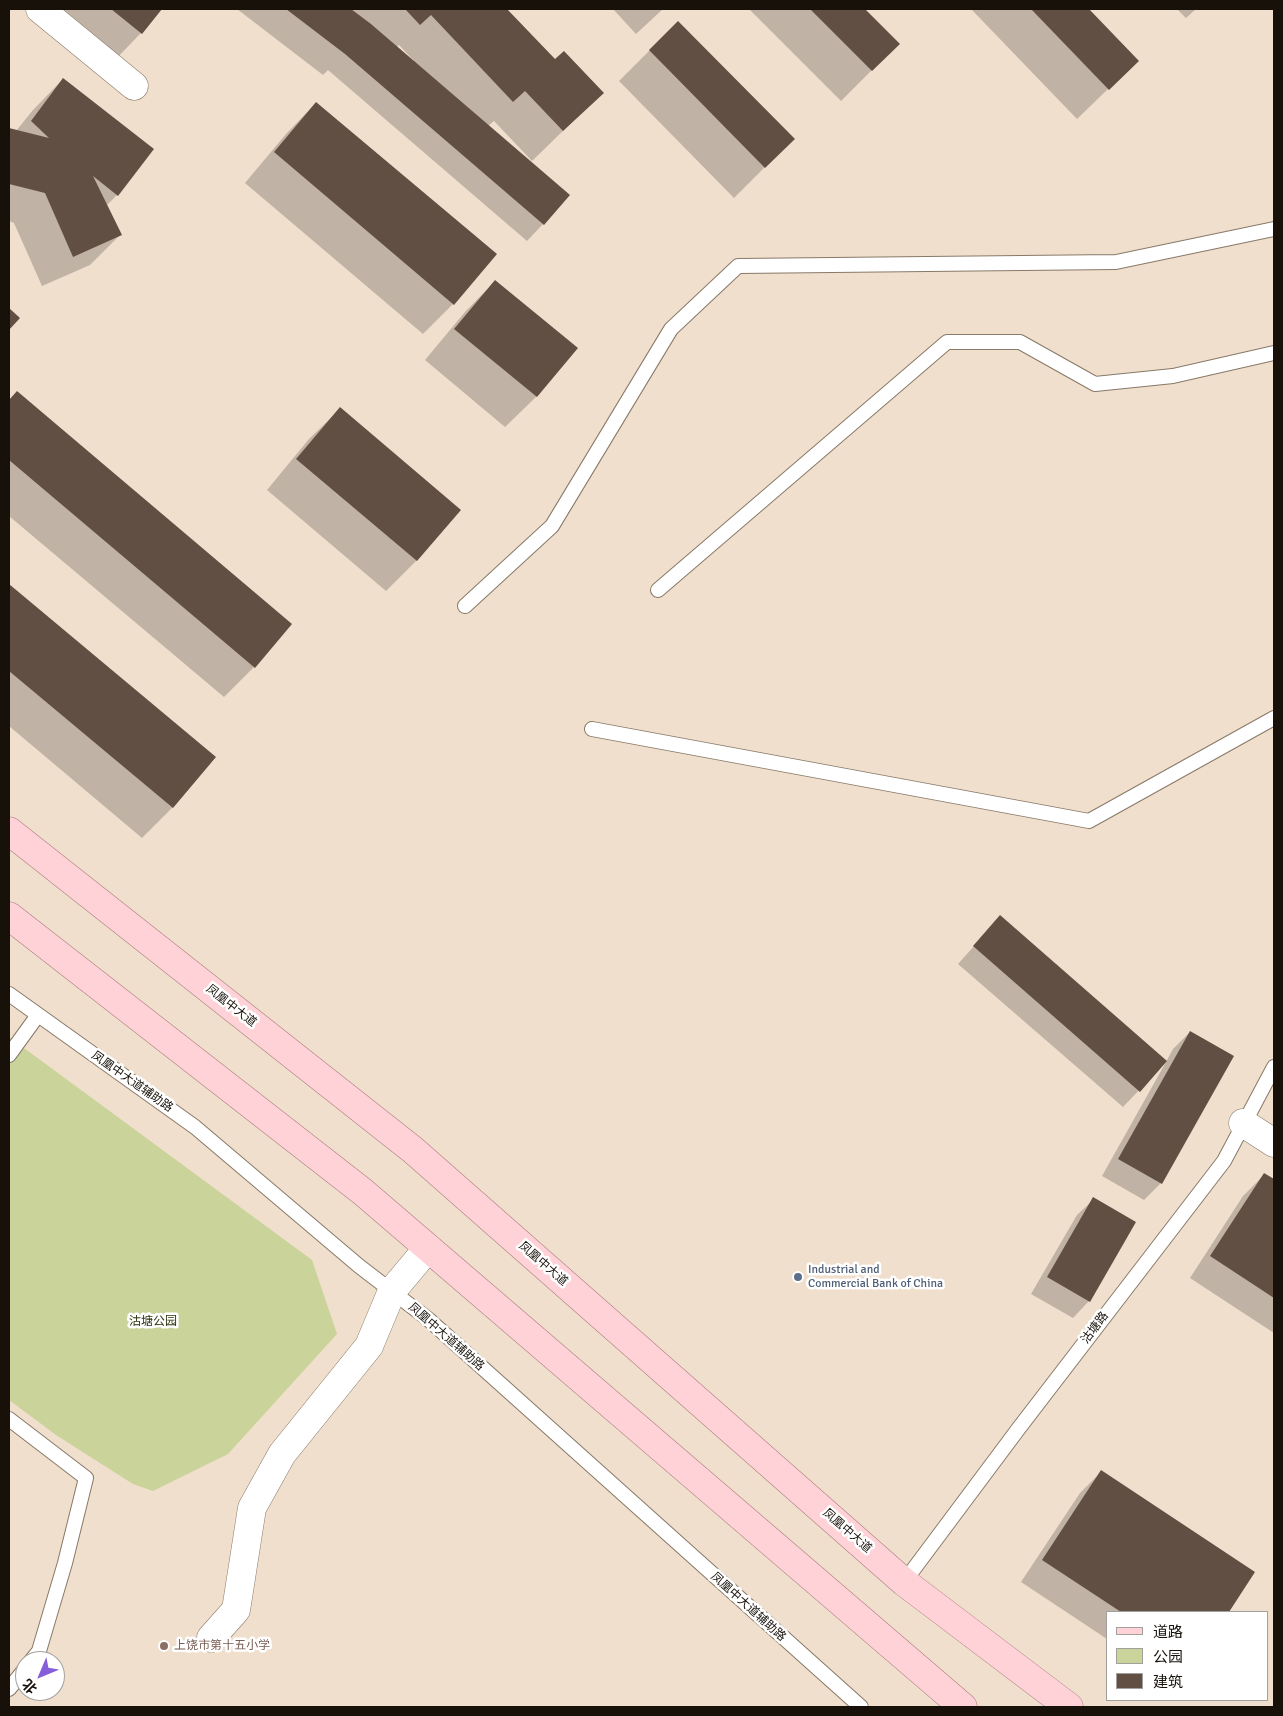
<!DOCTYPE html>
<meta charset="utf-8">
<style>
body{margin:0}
#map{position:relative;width:1283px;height:1716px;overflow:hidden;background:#f0dfcd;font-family:Signika,"Noto Sans SC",sans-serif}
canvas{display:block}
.frame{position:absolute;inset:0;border:10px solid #17110a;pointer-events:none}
.legend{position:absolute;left:1106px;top:1611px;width:162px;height:90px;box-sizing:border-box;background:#fff;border:1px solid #a2a09d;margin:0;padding:6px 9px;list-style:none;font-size:15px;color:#17110a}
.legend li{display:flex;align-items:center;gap:10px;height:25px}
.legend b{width:25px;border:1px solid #a2a09d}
.north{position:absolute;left:15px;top:1651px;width:50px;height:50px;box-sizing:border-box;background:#fff;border:1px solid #a2a09d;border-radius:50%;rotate:225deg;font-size:14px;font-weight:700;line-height:20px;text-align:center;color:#17110a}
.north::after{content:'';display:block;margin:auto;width:18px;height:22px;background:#845fd9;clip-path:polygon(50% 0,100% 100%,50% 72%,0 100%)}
</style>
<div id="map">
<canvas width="1283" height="1716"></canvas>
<div class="frame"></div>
<ul class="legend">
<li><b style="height:6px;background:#fed2d7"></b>道路</li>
<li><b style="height:14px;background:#c9d39a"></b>公园</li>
<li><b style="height:14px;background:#624f44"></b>建筑</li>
</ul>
<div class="north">北</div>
</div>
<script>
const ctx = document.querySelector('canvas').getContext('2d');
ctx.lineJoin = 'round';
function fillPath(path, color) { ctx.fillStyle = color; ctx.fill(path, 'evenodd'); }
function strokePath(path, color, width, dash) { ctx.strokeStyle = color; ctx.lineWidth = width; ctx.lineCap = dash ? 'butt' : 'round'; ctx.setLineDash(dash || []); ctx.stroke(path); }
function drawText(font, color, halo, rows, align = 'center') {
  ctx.font = font + ' Signika,"Noto Sans SC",sans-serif'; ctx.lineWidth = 5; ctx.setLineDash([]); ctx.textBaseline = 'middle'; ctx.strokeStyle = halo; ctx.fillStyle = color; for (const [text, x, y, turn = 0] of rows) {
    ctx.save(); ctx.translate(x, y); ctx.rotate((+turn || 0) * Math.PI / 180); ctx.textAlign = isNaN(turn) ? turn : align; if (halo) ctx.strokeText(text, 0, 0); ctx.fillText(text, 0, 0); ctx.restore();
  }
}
const green = new Path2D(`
 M9,1037L312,1260L337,1334L228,1454L153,1491L133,1484L56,1435L9,1400Z`);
const shadow = new Path2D(`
 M43,9H161L141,33L111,64Z
 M237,9H505L555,61L602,93L532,161L494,121L488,126L543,224L527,241L328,70L323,75ZM399,45L414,61L413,62L396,48Z
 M613,9H663L636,34Z
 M749,9H863L898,44L841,101Z
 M971,9H1087L1137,61L1077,119Z
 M1177,9H1196L1186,18Z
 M678,22L793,139L734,198L619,81Z
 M63,79L152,150L117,195L106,206L120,235L90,265L42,286L14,223L9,221V130L16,131L33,110Z
 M316,103L453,304L423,334L245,183L286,134Z
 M495,281L576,348L536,397L505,427L425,360L465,312Z
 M17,393L254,667L224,697L9,516V400Z
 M340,409L459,510L416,561L386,591L267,490L309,439Z
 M9,585L214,757L172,808L142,838L9,726Z
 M1000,917L1166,1062L1173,1049L1190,1032L1161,1183L1144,1200L1102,1176L1166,1062L1123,1107L958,964Z
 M1264,1175L1274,1181V1333L1190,1278L1243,1196Z
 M1094,1199L1089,1301L1073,1318L1031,1294L1077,1215Z
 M1101,1472L1253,1572L1227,1612H1107V1639L1021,1582L1080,1493Z`);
const building = new Path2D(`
 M111,9H162L142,34Z
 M286,9H351L371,24L570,195L544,225L345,54Z
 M405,9H507L555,59L564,51L604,93L563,131L525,91L513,102L431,15L420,25Z
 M810,9H865L900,44L872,71Z
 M1031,9H1089L1139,61L1109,90Z
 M678,21L795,139L765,168L649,50Z
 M63,78L154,149L118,196L93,176L122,235L73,257L45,193L9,184V128L49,138L31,121Z
 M316,102L497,254L454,305L274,152Z
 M495,280L578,348L537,397L454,329Z
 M9,308L20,318L9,330Z
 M17,391L292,624L255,668L9,460V400Z
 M340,407L461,510L417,561L296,459Z
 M9,584L216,757L173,808L9,671Z
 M1000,915L1167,1061L1140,1092L973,946Z
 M1190,1031L1234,1056L1162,1184L1118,1159Z
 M1264,1173L1274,1179V1298L1210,1256Z
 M1093,1197L1136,1222L1090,1302L1047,1277Z
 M1101,1470L1255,1572L1229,1612H1121L1042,1560Z`);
const service = new Path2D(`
 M658,590L947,342H1020L1095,384L1173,376L1274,353
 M465,606L552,526L671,329L738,266L1116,262L1274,229
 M592,729L1089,821L1274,718
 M9,994L195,1127L359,1266L428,1319L861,1707
 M9,1055L38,1015
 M9,1419L86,1478L65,1563L39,1651L31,1661
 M904,1582L1019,1428L1224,1161L1274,1067
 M9,1689L25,1669`);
const minor = new Path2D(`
 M40,9L134,86
 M1243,1123L1274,1143
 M211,1638L236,1610L252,1508L282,1454L369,1346L392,1291L428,1248`);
const primary = new Path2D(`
 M9,831L413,1150L904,1582L1069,1707
 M9,916L363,1192L963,1707`);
const markers = [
 [798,1277,5,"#5c6f8a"],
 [164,1646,5,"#8d6e63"]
];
const streetNames = [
 ["凤凰中大道",231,1006,38],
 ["凤凰中大道辅助路",132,1082,35],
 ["凤凰中大道",543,1264,41],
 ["沽塘路",1095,1328,-53],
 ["凤凰中大道辅助路",446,1337,41],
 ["凤凰中大道",847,1531,41],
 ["凤凰中大道辅助路",748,1607,42]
];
const serviceNames = [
 ["Industrial and",808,1270],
 ["Commercial Bank of China",808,1284]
];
const parkNames = [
 ["沽塘公园",153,1322]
];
const educationNames = [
 ["上饶市第十五小学",174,1646]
];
fillPath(green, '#c9d39a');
fillPath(shadow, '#0003');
fillPath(building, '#624f44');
strokePath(service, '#887968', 16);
strokePath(minor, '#887968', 29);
strokePath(primary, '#ad7b7e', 29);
strokePath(service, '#fff', 14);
strokePath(minor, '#fff', 28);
strokePath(primary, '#fed2d7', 28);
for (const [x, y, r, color] of markers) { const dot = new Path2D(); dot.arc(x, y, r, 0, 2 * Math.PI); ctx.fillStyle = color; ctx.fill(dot); strokePath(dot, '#fff', 2); }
drawText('12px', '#17110a', '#fff', streetNames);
drawText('12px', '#4e5e75', '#fff', serviceNames, 'left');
drawText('12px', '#313610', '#fff', parkNames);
drawText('12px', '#785e54', '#fff', educationNames, 'left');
</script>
